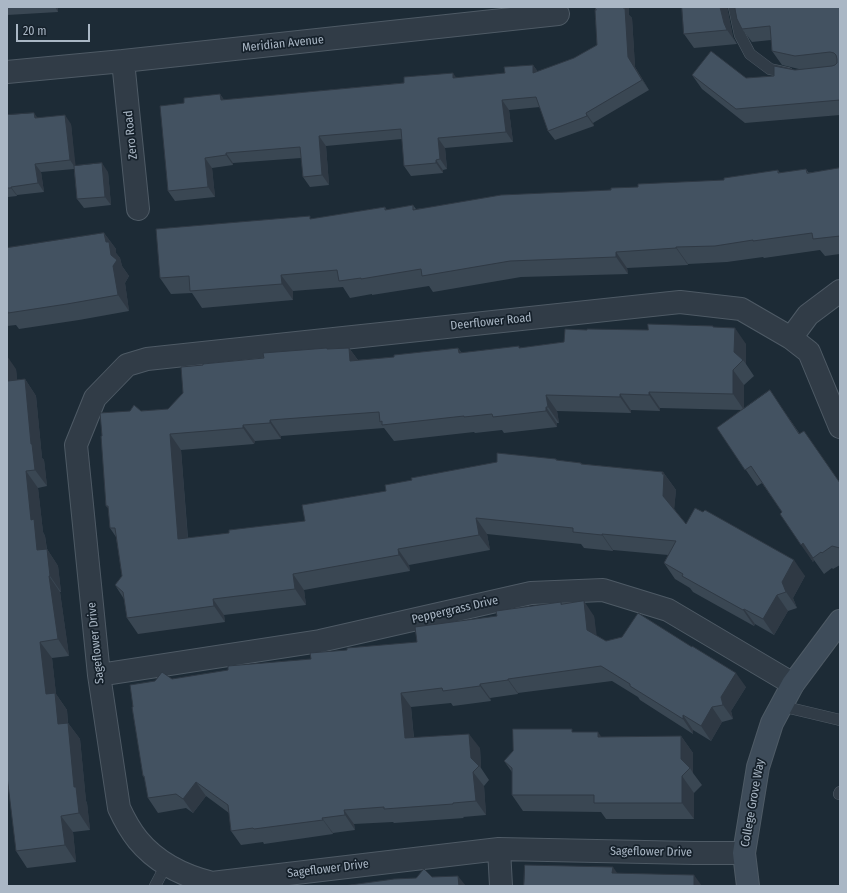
<!DOCTYPE html>
<style>
body{margin:0}
#map{position:relative;width:847px;height:893px;overflow:hidden;background:#1d2b36;font-family:"Fira Sans Condensed",sans-serif}
canvas{display:block}
.frame{position:absolute;inset:0;border:8px solid #aab7c5;pointer-events:none}
.scale{position:absolute;left:16px;top:24px;width:74px;height:18px;box-sizing:border-box;border:2px solid #aab7c5;border-top:0;padding-left:5px;font-size:12px;line-height:14px;white-space:nowrap;color:#aab7c5;-webkit-text-stroke:3px #16212b;paint-order:stroke}
</style>
<div id="map">
<canvas width="847" height="893"></canvas>
<div class="frame"></div>
<div class="scale">20 m</div>
</div>
<script>
const ctx = document.querySelector('canvas').getContext('2d');
ctx.lineJoin = 'round';
function strokePath(path, color, width, dash) { ctx.strokeStyle = color; ctx.lineWidth = width; ctx.lineCap = dash ? 'butt' : 'round'; ctx.setLineDash(dash || []); ctx.stroke(path); }
function fillPath(path, color) { ctx.fillStyle = color; ctx.fill(path, 'evenodd'); }
function drawText(font, color, halo, rows, align = 'center') {
  ctx.font = font + ' "Fira Sans Condensed",sans-serif'; ctx.lineWidth = 3.5; ctx.setLineDash([]); ctx.textBaseline = 'middle'; ctx.strokeStyle = halo; ctx.fillStyle = color; for (const [text, x, y, turn = 0] of rows) {
    ctx.save(); ctx.translate(x, y); ctx.rotate((+turn || 0) * Math.PI / 180); ctx.textAlign = isNaN(turn) ? turn : align; if (halo) ctx.strokeText(text, 0, 0); ctx.fillText(text, 0, 0); ctx.restore();
  }
}
const lane = new Path2D(`
 M734,7L740,35L750,54L770,69L788,73
 M781,706L840,720
 M839,794L840,792
 M155,886L166,865`);
const street = new Path2D(`
 M123,61L138,209
 M7,72L123,61L558,14
 M791,338L808,315L840,291
 M99,675L320,641L531,593L603,590L668,610L793,684
 M499,849L501,886
 M744,853H694L499,849L212,883C184,876 157,863 138,840C130,830 124,819 119,808L99,675L76,445L95,398L127,365L147,359L680,302L741,309L791,338L809,352L840,427`);
const secondary = new Path2D(`
 M748,886L744,853L758,767L772,723L793,684L840,621`);
const wall = new Path2D(`
 M7,7H58V12L7,15Z
 M595,7H629V15L632,18L635,67L649,90L593,123L594,126L555,140L548,131L540,107L509,110L513,142L445,148L447,169L443,170V173L411,176L404,166L402,139L326,146L329,185L310,187L303,177L301,158L233,163V165L212,168L215,197L175,201L168,191L184,103L220,94L224,100L505,73L533,65L538,72L574,58L597,45Z
 M682,7H727L733,37L737,44L694,48L684,34Z
 M840,7V115L745,123L702,89L692,75L746,78L774,76L795,70H803L782,65L772,51L771,40L752,42L742,29Z
 M7,115L38,118L71,124L75,166L108,172L111,205L84,208L77,199L74,169L41,172L44,192L17,195V196L8,197V198H7Z
 M840,168V254L825,256L820,250L764,258L763,257L727,262L688,264V265L627,268L628,274L521,277L433,292L429,286L372,295V294L350,298L343,287L293,291V300L202,308L192,293L171,294L160,278L312,219L385,207L387,210L413,205L416,209L638,187L724,180L778,170L780,173L806,169L809,173Z
 M104,233L116,249V253L120,258L122,266L129,276L125,283L129,311L79,320L19,329L16,325L7,326V248Z
 M714,327L746,344V364L754,376L744,385V409L781,407L800,434L840,483V565L833,569L832,568L824,574L814,560L813,562L782,512L762,483L757,486L717,428L741,410L660,408V411L631,410V413L557,411L559,423H557V427L504,433L502,430L475,433L474,432L394,441L384,428L281,436V439L255,441L254,444L181,450L188,538L229,533L305,521L386,491L556,459L557,460L581,463L582,464L663,472L676,490L674,509L686,524L805,576L793,598L797,608L788,611L774,635L755,624L754,626L718,606L693,592L690,588L675,579L664,563L668,555L613,550V551L584,548L581,544L487,534L490,550L409,565L410,571L304,590L306,605L224,615L225,622L138,634L127,618L124,599L115,585L122,576L116,537L110,528L108,508L106,506L102,436L141,411L168,409L183,393L203,365L264,358L327,348L328,349L349,348L358,360L394,357L458,348L462,353L520,348L564,342L587,330H648Z
 M16,369L17,380L25,379L36,396L42,458L44,460L47,486L38,488L43,532L45,536L47,549L58,566L61,592H60L69,656L52,658L56,694L67,710L68,723L80,739L86,801L87,803L90,830L73,832L76,862L27,868L16,851Z
 M561,602L562,604L594,616L596,636L606,641L746,687L731,711L733,719L722,722L711,741L693,730V734L640,700L638,697L612,681L518,693V694L490,698L491,701L453,706L451,703L411,707L414,738L480,748L481,768L489,780L484,786L486,815L463,817L464,818L394,823L393,822L354,824L355,830L333,833V834L264,844L263,842L241,845L231,831L229,813L206,796L193,813L186,808L158,813L148,798L145,779L143,776L133,707L172,679L311,659L347,650L417,642L497,616Z
 M574,732L601,737L681,736L693,753V773L702,785L694,793V819H606L601,812L523,811L512,795V772L504,761Z`);
const shadedWall = new Path2D(`
 M55,7H58V12Z
 M623,7H629V15L632,18L635,67L649,90L642,80L628,57Z
 M720,7H727L733,37L737,44L727,30L724,23Z
 M533,65L540,75L533,73Z
 M453,73L460,83L453,78Z
 M220,94L227,104L221,100Z
 M502,100L509,110L513,142L506,132Z
 M34,113L40,121L35,118Z
 M586,113L593,123L594,126L587,116Z
 M65,115L71,124L76,169L70,160Z
 M319,136L326,146L329,185L322,175Z
 M438,138L445,148L447,169L440,159Z
 M226,153L233,163V165L226,155Z
 M205,158L212,168L215,197L208,187Z
 M436,160L443,170V173L436,163Z
 M102,163L108,172L111,205L105,197Z
 M35,164L41,172L44,192L38,183Z
 M11,187L17,195V196L11,188Z
 M104,233L116,249V253L120,258L122,266L129,276L125,283L129,311L118,295L111,255L106,242Z
 M676,247L688,264V265L676,248Z
 M616,252L627,268L628,274L616,257Z
 M281,275L293,291V300L282,284Z
 M735,328L746,344V364L743,360L734,352Z
 M349,348L360,363L350,361Z
 M458,348L469,363L459,353Z
 M7,356L16,369L19,398L8,381L7,375Z
 M733,370L744,385V410L733,394Z
 M25,379L36,396L42,458L44,460L47,486L35,470L31,444Z
 M649,392L660,408V411L649,395Z
 M620,394L631,410V413L620,397Z
 M546,395L557,411L559,423L548,407Z
 M546,407L557,423V427L546,411Z
 M270,420L281,436V439L270,423Z
 M243,425L255,441L254,444L243,428Z
 M170,434L181,450L189,555L178,539Z
 M26,471L38,488L43,532L45,536L49,567L37,550L31,520Z
 M663,472L676,490L674,511L663,496Z
 M476,518L487,534L490,550L479,535Z
 M602,534L613,550V551L602,535Z
 M803,543L814,560L813,562L801,545Z
 M47,549L58,566L61,592L50,576Z
 M398,549L409,565L410,571L399,555Z
 M794,560L805,576L793,598L797,608L786,592L782,582Z
 M293,574L304,590L306,605L295,589Z
 M49,576L60,592L69,656L58,639Z
 M777,595L788,611L774,635L763,619Z
 M213,599L224,615L225,622L214,606Z
 M584,601L594,616L598,644L587,630Z
 M744,609L755,624L754,626L743,610Z
 M40,642L52,658L56,694L67,710L68,726V723L80,739L86,801L87,803L90,830L79,813L74,787L58,724L46,694Z
 M736,673L746,687L731,711L733,719L723,705L721,697Z
 M508,679L518,693V694L508,680Z
 M480,684L490,698L491,701L480,686Z
 M401,693L411,707L415,753L405,738Z
 M712,707L722,722L711,741L701,726Z
 M683,715L693,730V734L683,719Z
 M598,732L609,748L598,737Z
 M469,734L480,748L481,768L471,758Z
 M681,736L693,753V773L690,768L681,759Z
 M473,772L484,786L486,815L476,801Z
 M682,776L694,793V819L682,803Z
 M196,782L206,796L193,813L183,799Z
 M344,810L354,824L355,830L345,815Z
 M61,816L73,832L76,862L65,845Z
 M322,818L333,833V834L323,820Z
 M613,867L624,883L612,873Z
 M694,875L702,886H694Z
 M458,876L466,886H459Z`);
const building = new Path2D(`
 M595,7H623V8H625L628,57L642,80L586,113L587,116L548,131L536,97L502,100L506,132L438,138L440,159L436,160V163L404,166L401,129L319,136L322,175L303,177L300,147L226,153V155L205,158L208,187L168,191L160,106L184,103V98L220,94L221,100L404,83V77L453,73V78L505,73L504,67L533,65V73L574,58L597,45L595,10H596Z
 M682,7H720L724,23L727,30L684,34Z
 M735,7H840V100L736,109L692,75L711,51L746,78L774,76V66L795,70L832,66L835,65L837,63V59L836,55L834,53L830,52L795,56L772,51L770,26L742,29L737,19Z
 M34,113L35,118L65,115L70,160L35,164L38,183L11,187V188H7V115Z
 M102,163L105,197L77,199L74,166Z
 M840,168V236L813,239L812,233L753,241V240L715,246L676,247V248L616,252V257L510,261L422,276L421,269L361,279V278L339,281L337,270L281,275L282,284L190,291L189,276L160,278L156,229L310,216V219L385,207V210L413,205V210L501,195L611,190V188L638,187V184L724,180V178L778,170V173L806,169L807,173Z
 M104,233L106,242H109L111,255L117,260L113,266L118,295L67,304L8,313L7,308V248Z
 M648,324L713,326V327L735,328L734,352L743,360L733,370V394L649,392V395L620,394V397L546,395L548,407H546V411L493,417L492,414L464,417V416L382,425V421L380,422L379,412L270,420V423L243,425V428L170,434L178,539L229,533V530L305,521L302,505L386,491L385,485L412,480L411,478L497,462V453L556,459V460L581,463V464L663,472L662,474H664L663,496L686,524L695,508L703,512L705,510L794,560L782,582L786,592L777,595L763,619L744,609L743,610L707,590L682,576L683,574L664,563L676,541L602,534V535L573,532V528L476,518L479,535L398,549L399,555L293,574L295,589L213,599L214,606L127,618L123,592L115,585L122,576L115,528H110L108,506H106L101,436H102L100,413L130,411L134,405L141,411L168,409L183,393L181,367L203,365V364L264,358L263,353L327,348V349L349,348L350,361L394,357V355L458,348L459,353L519,346V348L564,342L565,329L587,330V329L648,330Z
 M7,375L8,381L25,379L31,444H32L35,470L26,471L31,520L34,519L37,550L47,549L50,576H49L58,639L40,642L46,694L55,693L58,724L68,723L74,787H76L79,813L61,816L65,845L16,851L7,776Z
 M770,390L799,434L804,431L840,483V548L832,546L822,553L821,552L813,558L803,543L801,545L780,514L782,512L751,466L745,470L717,428Z
 M584,601L587,630L606,641L622,637L638,613L692,647V646L736,673L721,697L723,705L712,707L701,726L683,715V719L630,686V684L601,666L508,679V680L480,684V686L443,691L442,688L401,693L405,738L469,734L471,758L479,766L473,772L476,801L453,803V804L384,809V807L344,810L345,815L322,818L323,820L254,829L253,828L231,831L228,805L196,782L183,799L176,794L148,798L144,776H143L132,707H133L130,685L155,681L162,672L172,679L228,670V666L311,659L310,653L347,650V648L417,642L415,627L497,616L496,611L561,602V604Z
 M513,729H572V732H598V737L681,736V759L690,768L682,776V803H594V795H512V768L504,761L513,751Z
 M525,865L613,867L612,873L694,875V886H524Z
 M424,869L432,877L458,876L459,886H343L394,879L416,878Z`);
const streetNames = [
 ["Meridian Avenue",283,44,-6],
 ["Zero Road",131,135,-96],
 ["Deerflower Road",491,322,-6],
 ["Peppergrass Drive",455,610,-13],
 ["Sageflower Drive",96,643,-96],
 ["College Grove Way",753,803,-80],
 ["Sageflower Drive",651,852,1],
 ["Sageflower Drive",328,869,-7]
];
strokePath(lane, '#4e5a65', 12);
strokePath(street, '#4e5a65', 24);
strokePath(secondary, '#4e5a65', 24);
strokePath(lane, '#313c47', 11);
strokePath(street, '#313c47', 22);
strokePath(secondary, '#3e4c5a', 22);
fillPath(wall, '#3a4753');
fillPath(shadedWall, '#2f3944');
fillPath(building, '#435261');
strokePath(building, '#2f3944', 1);
drawText('12px', '#aab7c5', '#16212b', streetNames);
</script>
